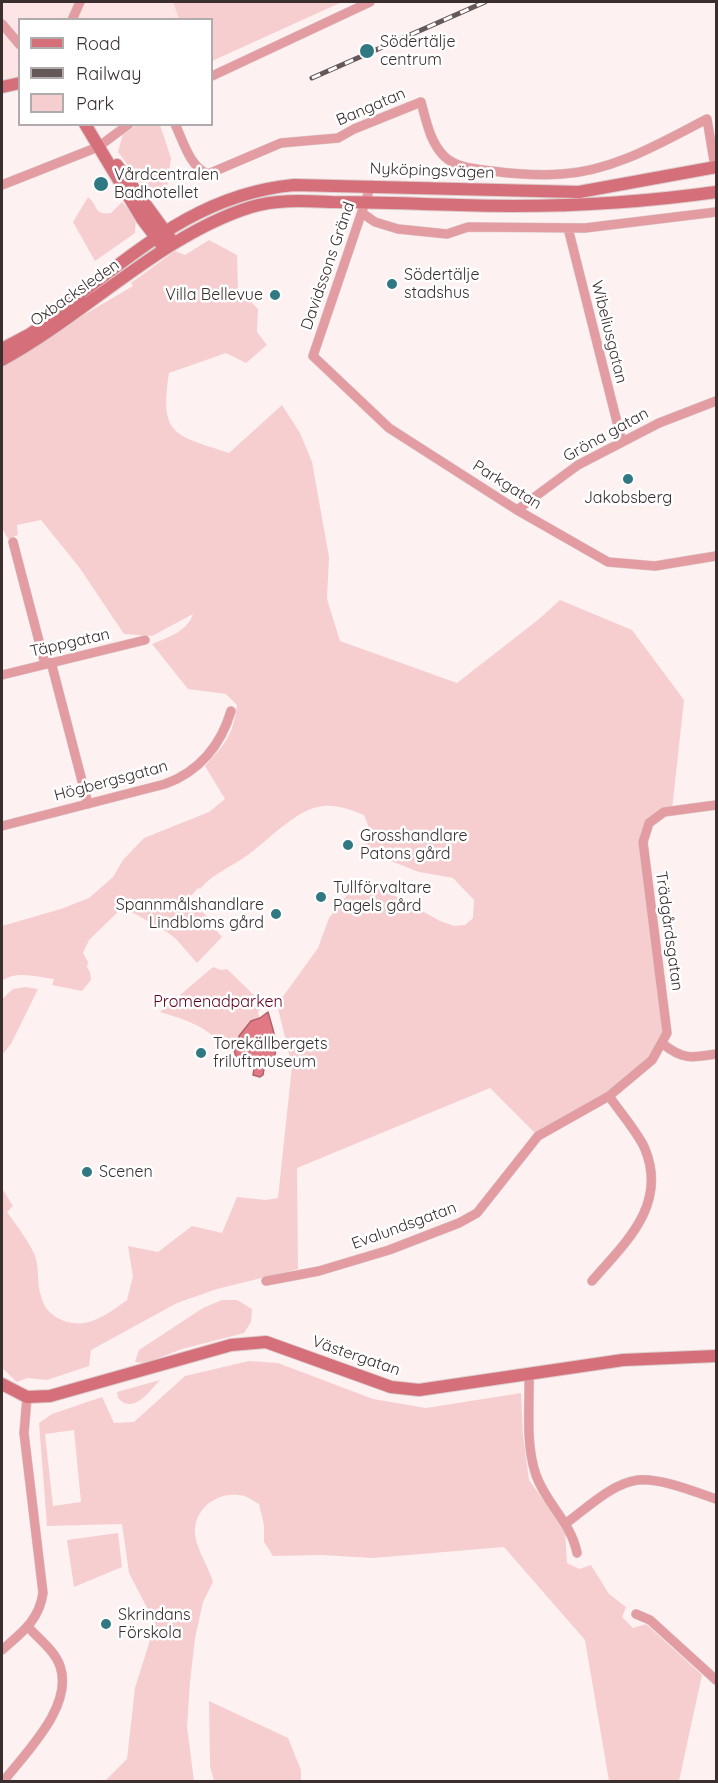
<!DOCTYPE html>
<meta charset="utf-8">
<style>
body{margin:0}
#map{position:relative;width:718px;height:1783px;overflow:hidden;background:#fef1f1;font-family:Quicksand,sans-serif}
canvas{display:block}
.frame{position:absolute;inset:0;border:3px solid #3a2e2f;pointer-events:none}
.legend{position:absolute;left:18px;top:18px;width:195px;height:108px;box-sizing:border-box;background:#fff;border:2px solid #b0abac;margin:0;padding:8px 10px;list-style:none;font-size:18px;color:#3a2e2f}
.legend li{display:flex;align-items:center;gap:12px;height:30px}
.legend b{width:30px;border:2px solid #b0abac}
</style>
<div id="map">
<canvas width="718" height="1783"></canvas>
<div class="frame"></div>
<ul class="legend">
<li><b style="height:8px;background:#d56f7a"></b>Road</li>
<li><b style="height:8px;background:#655859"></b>Railway</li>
<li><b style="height:16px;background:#f7ced0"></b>Park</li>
</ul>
</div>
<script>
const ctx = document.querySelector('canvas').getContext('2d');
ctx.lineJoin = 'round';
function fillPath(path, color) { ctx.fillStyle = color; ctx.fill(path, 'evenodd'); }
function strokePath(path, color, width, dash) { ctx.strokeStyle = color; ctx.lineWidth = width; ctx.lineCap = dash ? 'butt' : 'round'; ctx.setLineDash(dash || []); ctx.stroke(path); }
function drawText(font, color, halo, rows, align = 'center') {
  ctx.font = font + ' Quicksand,sans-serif'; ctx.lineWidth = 5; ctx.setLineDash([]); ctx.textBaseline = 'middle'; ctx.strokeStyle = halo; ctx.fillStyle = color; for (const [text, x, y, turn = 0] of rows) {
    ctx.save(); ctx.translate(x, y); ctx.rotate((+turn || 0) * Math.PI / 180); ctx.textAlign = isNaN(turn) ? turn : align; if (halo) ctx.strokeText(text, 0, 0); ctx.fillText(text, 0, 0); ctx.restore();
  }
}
const built = new Path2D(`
 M2,2H175L181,19L20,20L19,78L2,83Z`);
const green = new Path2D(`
 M173,2H342L212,61V20L179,19Z
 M137,125H160L171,158L167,188L152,197L118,152L123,134Z
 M88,197C99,206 93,215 111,213L122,202L136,217L135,233L95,261L73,222Z
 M209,240L237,255L238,289L258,309L257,332L267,345L246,363L226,353L169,373C159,436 175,435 229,453L282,405L300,433L312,462L329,557L327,599L340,641L457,683L539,619L560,600L632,630L684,700L672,810L655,816L643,842L667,1033L663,1044L609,1096L538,1136L490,1088L297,1168L298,1269L217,1289L177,1303L91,1350L89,1366L47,1380L27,1378L17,1382L2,1368V1188L13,1206L7,1212C14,1222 34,1248 36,1259C39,1271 37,1284 41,1296C43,1305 48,1312 56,1317C83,1333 105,1316 127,1300L133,1276L128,1246L158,1252L192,1226L222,1233L237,1197L266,1200L278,1198L292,1066L278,1008L279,1002L318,948L329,918L348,894H364L369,885L395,896L440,921L454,926L465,925L473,918L474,900L453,878L419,872L378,856L364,846L369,828L364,815C351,810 338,805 324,806C300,807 271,837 253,851C236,865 214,872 200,889L198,888L189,898L218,928L216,930L222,937L197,963L176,939L167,932L123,907L89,940L83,953L88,962L87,967L90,972L91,980L82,991L52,985L54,979C37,977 16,970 2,981V926L61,909L89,898L113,877L123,860L144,838L209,812L225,799L205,766C225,744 233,736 237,705L226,694L188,689L152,644C168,637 187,632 193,614L152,636L124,634L79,567L41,520L17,525L18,535L8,539L2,528V363L133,286L131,283L175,251L185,255Z
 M213,967L221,970L227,969L262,1003L258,1013L260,1019L241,1040V1043L233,1046V1049L226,1051C211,1027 186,1020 160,1012Z
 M25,987L38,989L11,1044L2,1055V999L13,989Z
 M222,1300H237L252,1309L251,1322L244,1333L182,1349L146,1363L135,1362L139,1350L203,1308Z
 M249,1361L278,1363L373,1399L426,1408L521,1393L523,1435L529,1480L565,1531L567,1563L579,1569L591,1565L609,1594L626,1607L622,1617L633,1628L646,1624L702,1675L679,1781H609L585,1640L504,1547L373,1558L322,1555L273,1556L264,1542V1525L259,1504C252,1500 246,1495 238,1495C216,1492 193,1510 195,1534C197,1551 208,1565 213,1582L203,1602L195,1638L190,1682L187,1727L194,1781H105L127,1759L135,1688L150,1640L156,1625L129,1573L122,1524L47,1526L39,1423L52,1414L102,1397L114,1423L134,1422L185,1376ZM74,1430L81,1502L53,1506L45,1434Z
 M160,1380C149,1392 133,1415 118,1398L117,1392Z
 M118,1533L122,1567L74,1587L67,1540Z
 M209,1701L288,1738L301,1770V1781H214L210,1766Z`);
const water = new Path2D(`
 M268,1012C273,1031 285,1056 264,1069L263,1075L260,1077L253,1075L254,1069L245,1059L237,1061L233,1046L241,1043L239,1036L251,1021L260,1018Z`);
const street = new Path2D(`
 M72,20L80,2
 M2,24L20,45
 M212,76L370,2
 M175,124C183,141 190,167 208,174L281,143L338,138L354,129L421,102C426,120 430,143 445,157C457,168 476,169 492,171C515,174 539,176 562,174C614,171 662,142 707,119L715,167
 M2,185L98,147L129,124
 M371,185L313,356L389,428L517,510L608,562L655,566L716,556
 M362,213L375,222L398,229L447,234L468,227L585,228L716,212
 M568,228L622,442
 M517,510L578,465L659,423L716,401
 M13,542L45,664
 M51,662L88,804
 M2,675L145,640
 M2,826L165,784C199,772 221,745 231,711
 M663,1044C683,1060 692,1058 716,1054
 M266,1281L319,1271L389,1250L459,1223L477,1213L538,1136L609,1096L652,1060L667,1033L643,842L649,823L664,812L716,805
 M592,1281C625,1243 668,1205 645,1149C639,1134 619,1111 609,1096
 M529,1373C530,1406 525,1443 536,1475C546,1504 571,1522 577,1553
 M565,1524C586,1509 612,1483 638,1480C661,1478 695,1492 716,1499
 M636,1614L650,1620L716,1680
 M2,1650C21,1633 39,1621 43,1593L24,1433L27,1397
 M3,1782C26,1752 74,1706 60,1666C55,1651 38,1638 28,1627`);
const secondary = new Path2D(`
 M2,87L20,83
 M85,124L142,219L161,244
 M117,165L170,238
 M2,349C11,344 21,339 30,334C48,323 64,307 80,294C148,242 207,193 294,185L579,192L716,167
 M2,360C85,315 161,235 251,207C277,199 306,201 332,202C375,202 417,204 459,205C545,208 631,204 716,192
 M2,1384L27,1397L50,1396L231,1345L266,1342L391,1387L419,1390L623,1360L716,1356`);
const rail = new Path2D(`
 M312,78L485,2`);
const markers = [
 [367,51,8,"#317982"],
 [101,184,8,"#317982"],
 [392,284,6,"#317982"],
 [275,295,6,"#317982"],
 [628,479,6,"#317982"],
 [348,845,6,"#317982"],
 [321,897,6,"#317982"],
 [276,914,6,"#317982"],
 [201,1053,6,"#317982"],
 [87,1172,6,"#317982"],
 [106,1624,6,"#317982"]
];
const poiNames = [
 ["Södertälje",380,42],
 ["centrum",380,60],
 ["Vårdcentralen",114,175],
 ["Badhotellet",114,193],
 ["Södertälje",404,275],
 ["stadshus",404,293],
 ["Villa Bellevue",263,295,"right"],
 ["Jakobsberg",628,498,"center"],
 ["Grosshandlare",360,836],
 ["Patons gård",360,854],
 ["Tullförvaltare",333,888],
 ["Pagels gård",333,906],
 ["Spannmålshandlare",264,905,"right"],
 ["Lindbloms gård",264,923,"right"],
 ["Torekällbergets",213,1044],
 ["friluftmuseum",213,1062],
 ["Scenen",99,1172],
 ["Skrindans",118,1615],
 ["Förskola",118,1633]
];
const streetNames = [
 ["Bangatan",371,107,-23],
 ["Nyköpingsvägen",432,171,2],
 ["Davidssons Gränd",328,266,-71],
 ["Oxbacksleden",75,293,-35],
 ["Wibeliusgatan",609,332,76],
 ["Gröna gatan",606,435,-29],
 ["Parkgatan",507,485,32],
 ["Täppgatan",70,643,-13],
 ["Högbergsgatan",111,781,-15],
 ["Trädgårdsgatan",669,931,82],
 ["Evalundsgatan",404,1226,-20],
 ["Västergatan",356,1356,19]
];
const parkNames = [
 ["Promenadparken",218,1002]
];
fillPath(built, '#fde5e6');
fillPath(green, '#f7ced0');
fillPath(water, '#e17984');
strokePath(water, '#af626a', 1.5);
strokePath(street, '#dbcece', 10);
strokePath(secondary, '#dbcece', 14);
strokePath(street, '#e39da2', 9);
strokePath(secondary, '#d56f7a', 12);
strokePath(rail, '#655859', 5);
strokePath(rail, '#fff', 3, [9]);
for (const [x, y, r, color] of markers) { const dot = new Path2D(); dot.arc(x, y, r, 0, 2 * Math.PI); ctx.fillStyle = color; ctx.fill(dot); strokePath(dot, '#fff', 2); }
drawText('16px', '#3a2e2f', '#fff', poiNames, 'left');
drawText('16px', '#3a2e2f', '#fff', streetNames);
drawText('16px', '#63001d', '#fff', parkNames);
</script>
